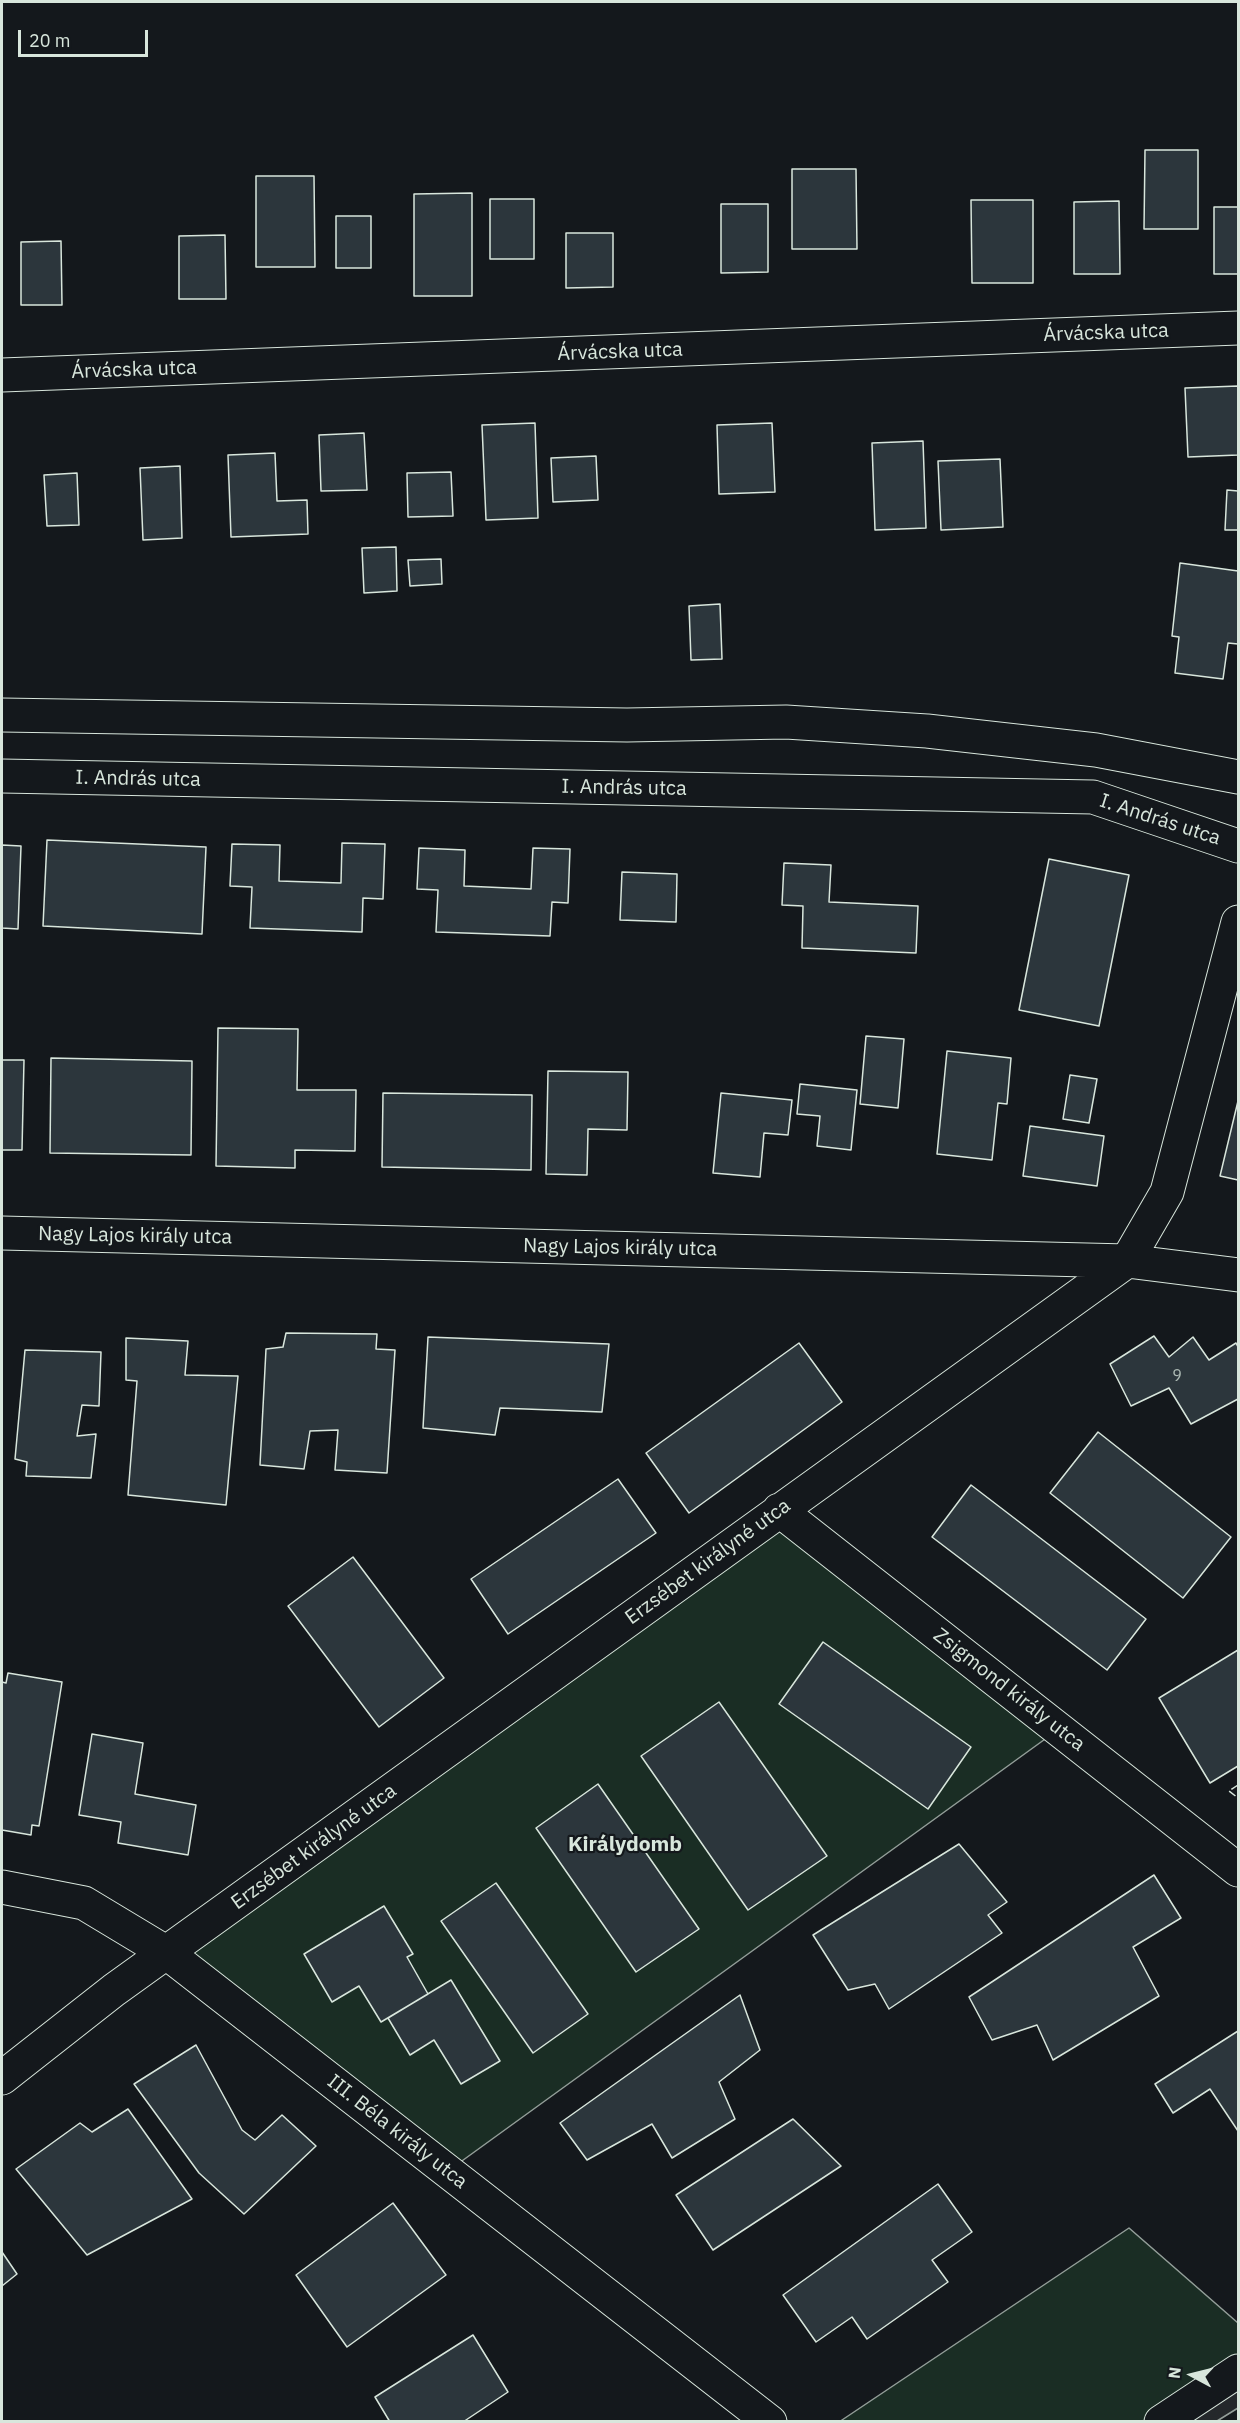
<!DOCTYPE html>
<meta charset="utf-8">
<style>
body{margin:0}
#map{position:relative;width:1240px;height:2423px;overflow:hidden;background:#14181c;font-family:"IBM Plex Sans",sans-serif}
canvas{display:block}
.frame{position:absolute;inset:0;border:3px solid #d8e6dc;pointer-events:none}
.north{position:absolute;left:1162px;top:2345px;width:60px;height:60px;-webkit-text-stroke:4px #14181c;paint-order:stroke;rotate:277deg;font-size:16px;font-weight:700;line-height:24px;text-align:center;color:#d8e6dc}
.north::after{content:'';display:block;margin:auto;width:21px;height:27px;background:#d8e6dc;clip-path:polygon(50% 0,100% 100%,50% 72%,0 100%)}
.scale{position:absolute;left:18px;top:30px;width:130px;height:27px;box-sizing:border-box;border:3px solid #d8e6dc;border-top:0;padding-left:8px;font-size:18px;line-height:21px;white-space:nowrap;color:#d8e6dc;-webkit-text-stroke:4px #14181c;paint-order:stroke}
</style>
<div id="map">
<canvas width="1240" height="2423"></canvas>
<div class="frame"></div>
<div class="north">N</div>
<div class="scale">20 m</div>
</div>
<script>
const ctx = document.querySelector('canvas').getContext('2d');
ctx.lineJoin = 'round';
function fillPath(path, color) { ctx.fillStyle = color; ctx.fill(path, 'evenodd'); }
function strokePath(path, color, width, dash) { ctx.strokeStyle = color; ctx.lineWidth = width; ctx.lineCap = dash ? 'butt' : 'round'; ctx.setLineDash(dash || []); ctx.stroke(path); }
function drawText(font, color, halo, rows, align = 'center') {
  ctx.font = font + ' "IBM Plex Sans",sans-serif'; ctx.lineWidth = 4.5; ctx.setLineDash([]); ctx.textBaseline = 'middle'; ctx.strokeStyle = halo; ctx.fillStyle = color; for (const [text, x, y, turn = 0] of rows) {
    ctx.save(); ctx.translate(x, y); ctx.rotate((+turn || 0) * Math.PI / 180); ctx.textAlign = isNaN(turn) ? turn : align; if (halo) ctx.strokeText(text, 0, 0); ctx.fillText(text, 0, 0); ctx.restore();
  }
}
const green = new Path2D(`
 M779,1510L1059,1729L448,2171L168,1952Z
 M1129,2228L1238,2323V2371L1161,2421L839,2422Z`);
const parking = new Path2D(`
 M1238,2382V2408L1217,2421H1194L1189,2413Z`);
const building = new Path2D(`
 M1145,150H1198V229H1144Z
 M792,169H856L857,249H792Z
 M256,176H314L315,267H256Z
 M472,193V296H414V194Z
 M490,199H534V259H490Z
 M971,200H1033V283H972Z
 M1119,201L1120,274H1074V202Z
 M721,204H768V272L721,273Z
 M1214,207H1238V274H1214Z
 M336,216H371V268H336Z
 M566,233H613V287L566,288Z
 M225,235L226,299H179V236Z
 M61,241L62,305H21V242Z
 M1238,386V455L1188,457L1185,388Z
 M535,423L538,518L486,520L482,425Z
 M772,423L775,492L719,494L717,425Z
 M364,433L367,490L321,491L319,435Z
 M923,441L926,528L875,530L872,443Z
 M275,453L277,501L307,500L308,534L231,537L228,455Z
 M596,456L598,500L553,502L551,458Z
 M1000,459L1003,527L941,530L938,461Z
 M180,466L182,538L143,540L140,468Z
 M451,472L453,516L408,517L407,473Z
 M77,473L79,525L47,526L44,475Z
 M1227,490L1238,491V530H1225Z
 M396,547L397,591L364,593L362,548Z
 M441,559L442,584L410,586L408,560Z
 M1180,563L1238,571V644L1228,643L1223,679L1175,673L1179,637L1172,636Z
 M720,604L722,659L691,660L689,606Z
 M47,840L206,847L202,934L43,926Z
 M342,843L385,844L383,899L363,898L362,932L250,928L252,887L230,886L232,844L280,845L279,881L341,883Z
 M2,845L21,846L18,929L2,928Z
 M419,848L465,850L464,886L531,889L533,848L570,849L568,903L552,902L550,936L436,932L438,890L417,889Z
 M1049,859L1129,875L1099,1026L1019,1010Z
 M784,863L831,865L829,902L918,906L916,953L802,948L803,906L782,905Z
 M622,872L677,874L676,922L620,920Z
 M218,1028L298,1029L297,1090H356L355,1151L295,1150V1168L216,1166Z
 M866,1036L904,1039L898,1108L860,1104Z
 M947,1051L1011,1058L1007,1104L998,1103L992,1160L937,1154Z
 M51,1058L192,1061L191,1155L50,1153Z
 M2,1060H24L22,1150H2Z
 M548,1071L628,1072L627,1130L588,1129L587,1175L546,1174Z
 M1070,1075L1097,1079L1089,1123L1063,1119Z
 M800,1084L857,1090L851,1150L817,1146L820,1116L797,1114Z
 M383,1093L532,1095L531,1170L382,1167Z
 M721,1093L792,1100L788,1135L764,1133L760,1177L713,1173Z
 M1238,1101V1180L1220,1176Z
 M1030,1126L1104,1136L1097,1186L1023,1176Z
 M286,1333L377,1334L376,1349L395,1350L387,1473L335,1470L338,1430L310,1431L304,1469L260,1465L266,1349L283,1347Z
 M1154,1336L1169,1357L1193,1337L1209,1360L1236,1343L1238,1347V1400V1399L1191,1424L1169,1388L1131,1406L1110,1364Z
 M428,1337L609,1344L602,1412L500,1408L495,1435L423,1428Z
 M126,1338L188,1341L185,1375L238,1376L226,1505L128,1495L137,1381L126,1380Z
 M799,1343L842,1402L689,1513L646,1453Z
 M25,1350L101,1352L99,1406L82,1405L77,1436L96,1434L91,1478L26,1476L27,1462L15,1459Z
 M1098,1432L1231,1537L1183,1598L1050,1493Z
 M618,1479L656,1533L508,1634L471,1579Z
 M971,1485L1146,1619L1107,1670L932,1537Z
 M353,1557L444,1678L379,1727L288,1606Z
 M823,1642L971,1747L928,1809L779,1704Z
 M1238,1650V1766L1210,1783L1159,1698Z
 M8,1673L62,1682L39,1826L32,1825L31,1835L2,1830V1682L6,1683Z
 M719,1702L827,1856L748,1910L641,1756Z
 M92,1734L143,1743L135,1794L196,1805L188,1855L118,1843L121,1822L79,1815Z
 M598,1784L699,1929L636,1972L536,1828Z
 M959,1844L1007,1902L988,1915L1002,1933L889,2009L875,1984L848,1990L813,1935Z
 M1154,1875L1181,1918L1133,1947L1159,1996L1053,2060L1037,2025L992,2040L969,1997Z
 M496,1883L588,2014L533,2053L441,1921Z
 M384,1906L413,1954L407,1957L428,1994L381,2022L359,1986L332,2002L304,1954Z
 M451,1980L500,2061L461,2084L434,2040L410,2055L388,2018Z
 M740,1995L760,2050L719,2082L735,2119L672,2158L652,2124L587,2160L560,2123Z
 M1238,2031V2131L1210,2089L1173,2113L1155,2084Z
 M196,2045L242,2130L255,2140L282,2115L316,2146L244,2214L199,2173L134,2084Z
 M128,2109L192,2199L87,2255L16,2169L80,2123L92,2132Z
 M793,2119L841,2166L713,2250L676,2195Z
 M938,2184L972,2232L932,2260L948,2282L867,2339L852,2317L816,2342L783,2295Z
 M393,2203L446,2275L347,2347L296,2275Z
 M2,2252L17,2274L2,2286Z
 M473,2335L508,2392L463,2422H390L375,2397Z`);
const minor = new Path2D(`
 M2,375L1238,328
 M2,776L1093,797L1238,846
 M2,1233L1127,1261L1238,1275
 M779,1510L1238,1870
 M2,1887L84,1903L167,1953L770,2422
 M2,2078L114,1990L1127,1261L1167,1192L1238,922
 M1161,2422L1238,2371`);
const major = new Path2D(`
 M2,715L627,725L786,722L927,731L1096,750L1238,777`);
const fence = new Path2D(`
 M1238,1785L1229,1791L1238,1798`);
const numberNames = [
 ["9",1177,1376]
];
const streetNames = [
 ["Árvácska utca",1106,333,-2],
 ["Árvácska utca",620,352,-2],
 ["Árvácska utca",134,370,-2],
 ["I. András utca",138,779,1],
 ["I. András utca",624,788,1],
 ["I. András utca",1160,820,18],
 ["Nagy Lajos király utca",135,1236,1],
 ["Nagy Lajos király utca",620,1248,1],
 ["Erzsébet királyné utca",708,1562,-36],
 ["Zsigmond király utca",1009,1690,38],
 ["Erzsébet királyné utca",314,1847,-36],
 ["III. Béla király utca",397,2132,38]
];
const neighbourhoodNames = [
 ["Királydomb",625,1845]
];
fillPath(green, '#1a2d24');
strokePath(green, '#939e99', 1.5);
fillPath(parking, '#24282b');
strokePath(parking, '#939e99', 1.5);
fillPath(building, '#2c363c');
strokePath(building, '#d8e6dc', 1.5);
strokePath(minor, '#d8e6dc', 35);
strokePath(major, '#d8e6dc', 35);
strokePath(minor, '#14181c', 33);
strokePath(major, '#14181c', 33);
strokePath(fence, '#d8e6dc', 1.5, [8, 3]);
drawText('16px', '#adbab4', null, numberNames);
drawText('20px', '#d8e6dc', '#14181c', streetNames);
drawText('bold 21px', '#d8e6dc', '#14181c', neighbourhoodNames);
</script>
